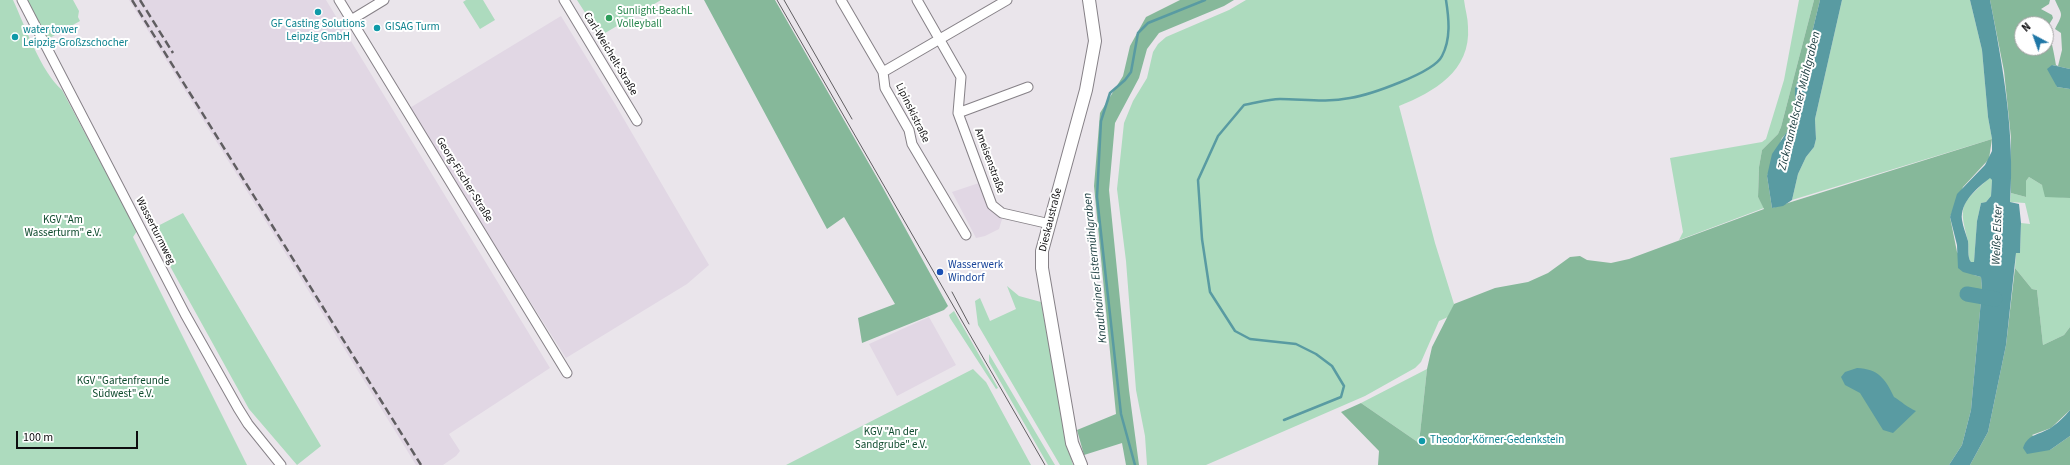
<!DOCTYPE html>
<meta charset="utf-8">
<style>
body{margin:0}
#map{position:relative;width:2070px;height:465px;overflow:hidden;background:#eae5eb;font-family:"Source Sans 3",sans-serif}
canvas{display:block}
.north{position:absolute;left:2014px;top:16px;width:40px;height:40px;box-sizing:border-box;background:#fff;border:1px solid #9f9e9f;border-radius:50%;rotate:319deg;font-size:11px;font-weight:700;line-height:16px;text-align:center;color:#0e0d0f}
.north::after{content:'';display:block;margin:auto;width:14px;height:18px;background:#2077a6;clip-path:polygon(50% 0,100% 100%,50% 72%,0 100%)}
.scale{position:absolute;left:16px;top:431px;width:122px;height:18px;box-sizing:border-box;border:2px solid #0e0d0f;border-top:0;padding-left:5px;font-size:12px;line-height:14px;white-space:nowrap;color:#0e0d0f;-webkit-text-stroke:3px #fff;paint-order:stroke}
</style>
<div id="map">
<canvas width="2070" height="465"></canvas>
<div class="north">N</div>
<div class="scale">100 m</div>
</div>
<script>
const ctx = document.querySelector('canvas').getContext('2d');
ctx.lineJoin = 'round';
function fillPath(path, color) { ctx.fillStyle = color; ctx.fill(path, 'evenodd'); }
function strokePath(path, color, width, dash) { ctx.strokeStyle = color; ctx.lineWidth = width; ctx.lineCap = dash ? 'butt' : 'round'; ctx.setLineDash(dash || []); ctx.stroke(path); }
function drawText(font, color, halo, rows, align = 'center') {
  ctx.font = font + ' "Source Sans 3",sans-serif'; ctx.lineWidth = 4; ctx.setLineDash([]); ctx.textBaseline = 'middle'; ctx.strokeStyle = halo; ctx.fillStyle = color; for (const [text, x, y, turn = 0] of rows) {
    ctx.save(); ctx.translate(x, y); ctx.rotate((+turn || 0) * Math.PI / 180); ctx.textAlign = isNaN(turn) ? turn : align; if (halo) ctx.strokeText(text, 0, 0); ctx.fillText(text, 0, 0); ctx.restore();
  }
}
const built = new Path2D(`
 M129,0H326L550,368L449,434L460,451L456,456L443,465H416Z
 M561,16L615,104L709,265L687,284L566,358L408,109Z
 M979,183L986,202L992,210L1003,216L999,229L985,236L976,238L952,192Z
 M929,317L956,365L897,396L869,344Z`);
const green = new Path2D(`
 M0,0H13C25,26 41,72 62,90L137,231L133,237L247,465H0Z
 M27,0H73L79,11L78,17L80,21L48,39Z
 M466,0H483L495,20L480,29L463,2Z
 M577,0H661L600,36Z
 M1246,0H1464C1465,9 1468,18 1468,27C1471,71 1434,92 1399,106L1435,243L1454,304L1448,317L1439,321L1421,362L1415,368L1365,396L1206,465H1147L1145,436L1136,390L1126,261L1117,189L1124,123L1133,101L1147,78L1153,52L1158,44L1166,37L1229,10Z
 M1799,0H1814L1781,127L1778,134L1762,150L1759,167L1758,197L1764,208L1679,240L1683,232L1670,158L1762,142L1766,139L1784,80Z
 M1842,0H1970L1982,50L1988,117L1992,139L1792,200L1798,174L1806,157L1814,147L1816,139L1815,119Z
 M1990,177L1992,180L1991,196L1986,202L1981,203L1977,221L1974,263L1971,262C1967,257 1969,248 1968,241C1958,203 1961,205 1990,177Z
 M2029,177L2042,185L2050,196L2070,198V327L2064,335L2043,345L2037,290L2032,289L2015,268L2016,253H2020L2021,223L2030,224L2025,203L2010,202L2011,193L2026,197V181Z
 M183,213L321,446L297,465L249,409L150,230Z
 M1007,286L1019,296L1041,302L1066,440L1073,465H1060L978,325L975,301L980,298L990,321L1016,309Z
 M954,311L998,388L996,389L950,318L949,315Z
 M989,354L1055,465H1048L989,362Z
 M973,369L986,382L1031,465H786Z
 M1427,369L1419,443L1361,403Z`);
const forest = new Path2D(`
 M704,0H775L883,188L948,306L944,310L862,343L858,318L895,304L844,217L827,229Z
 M1180,0H1234L1224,6L1159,33L1147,49L1139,78L1115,123L1109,190L1129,390L1139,465H1126L1122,443L1084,455L1077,430L1116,414L1094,186L1100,113L1123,76L1130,46L1146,17Z
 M1814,0H1820L1804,66L1795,88V120L1788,132L1782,138L1767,176L1772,208L1992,139L1989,159L1963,187L1950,217L1957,252L1974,275L1981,277L1982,289L1971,410L1962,445L1949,465H1378L1379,451L1341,412L1361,403L1419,443L1427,369L1432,347L1454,304L1495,288L1528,282L1548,273L1570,257L1580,256L1587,260L1611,263L1629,259L1764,209L1758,197L1759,167L1762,150L1778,134L1781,127Z
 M1990,0H2050L2049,4L2041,9L2052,15L2053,18L2047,28C2050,32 2055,58 2056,65L2058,66L2062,50L2061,33L2055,29C2064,12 2062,16 2055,0H2070V69L2052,65L2057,87L2070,89V198L2045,197L2042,185L2029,177L2026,181V197L2011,193V138L2004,71ZM2022,24H2046V48H2022Z
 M2015,268L2032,289L2037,290L2043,345L2064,335L2070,327V410L2051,428L2032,435L2050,450L2070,436V465H1970L1988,432L2006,345Z`);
const water = new Path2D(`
 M1820,0H1842L1815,119L1816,139L1814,147L1806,157L1798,174L1792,200L1783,206L1772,208L1767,176L1772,154L1795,120V88L1804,66Z
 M1970,0H1990C2003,67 2015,133 2010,202L2019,204L2021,223L2020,253H2016L2006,345L1988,432L1970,465H1949L1962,445L1971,410L1982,289L1981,277L1963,272L1958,268L1957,245L1950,217L1957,194L1985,165L1992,151V139L1988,117L1982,50ZM1990,178L1992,180L1991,196L1986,202L1981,203L1977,221L1974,262H1971C1967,257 1969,248 1968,241C1966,234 1963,227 1962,220C1960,202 1977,188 1990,178Z
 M2052,65L2070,69V89L2057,87L2047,69Z
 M1857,368C1878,369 1885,378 1894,397C1902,402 1907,407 1916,411L1893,433L1883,430L1860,393L1845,385L1841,377L1845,372Z
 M2070,410V436L2050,450L2027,454L2023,448C2028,433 2041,435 2052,427C2058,423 2065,416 2070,410Z`);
const stream = new Path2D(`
 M1284,420L1341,397L1344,386L1332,366L1316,354L1296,344L1250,339L1235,331L1210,292L1202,239L1198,180L1218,136L1244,105C1256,103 1268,99 1280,99C1303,99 1326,103 1350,98C1369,95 1434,73 1442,56C1451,39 1449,19 1446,0
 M1135,465L1121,414L1097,197L1101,121L1110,93L1125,80L1131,72L1138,33L1148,23L1205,0`);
const river = new Path2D(`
 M1967,294L1995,299`);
const minor = new Path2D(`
 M22,0L185,314L238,408L248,424L281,465
 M339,0L567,373
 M564,0L637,121
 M841,0L883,72L885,88L909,130L912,144L966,235
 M917,0L961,77L958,113L992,205L1002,213L1050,224
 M351,20L384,0
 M883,72L1007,0
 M958,113L1028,87`);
const secondary = new Path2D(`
 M1081,465L1072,443L1068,419L1042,268V251L1086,90L1095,41L1089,0`);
const tram = new Path2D(`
 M777,0L1045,465
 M784,0L852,119
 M952,292L969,324`);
const rail = new Path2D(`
 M132,0L421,465
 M140,0L173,53`);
const markers = [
 [318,12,4,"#0f9aa8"],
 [609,18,4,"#2e9e5b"],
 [377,28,4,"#0f9aa8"],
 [15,37,4,"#0f9aa8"],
 [940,272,4,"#1a4fb4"],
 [1422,441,4,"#0f9aa8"]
];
const leisureNames = [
 ["Sunlight-BeachL",617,12],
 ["Volleyball",617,25]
];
const cultureNames = [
 ["GF Casting Solutions",318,25,"center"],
 ["Leipzig GmbH",318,38,"center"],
 ["GISAG Turm",385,28],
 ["water tower",23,31],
 ["Leipzig-Großzschocher",23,44],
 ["Theodor-Körner-Gedenkstein",1430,441]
];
const streetNames = [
 ["Carl-Weichelt-Straße",610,54,59],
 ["Lipinskistraße",912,113,64],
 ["Ameisenstraße",989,161,70],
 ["Georg-Fischer-Straße",464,180,58],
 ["Dieskaustraße",1051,220,-76],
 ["Wasserturmweg",155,231,63]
];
const parkNames = [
 ["KGV \"Am",63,221],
 ["Wasserturm\" e.V.",63,234],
 ["KGV \"Gartenfreunde",123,382],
 ["Südwest\" e.V.",123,395],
 ["KGV \"An der",891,433],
 ["Sandgrube\" e.V.",891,446]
];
const transitNames = [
 ["Wasserwerk",948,266],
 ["Windorf",948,279]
];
const waterNames = [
 ["Zickmantelscher Mühlgraben",1800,101,-76],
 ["Weiße Elster",1998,235,-88],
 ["Knauthainer Elstermühlgraben",1096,268,-96]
];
fillPath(built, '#e1d7e4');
fillPath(green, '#addbbe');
fillPath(forest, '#86b89a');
fillPath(water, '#599ba2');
strokePath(stream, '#599ba2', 2.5);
strokePath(river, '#599ba2', 15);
strokePath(minor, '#868187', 11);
strokePath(secondary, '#868187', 14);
strokePath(minor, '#fff', 9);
strokePath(secondary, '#fff', 12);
strokePath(tram, '#605e61', 1);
strokePath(rail, '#605e61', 2.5, [8, 4]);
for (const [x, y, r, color] of markers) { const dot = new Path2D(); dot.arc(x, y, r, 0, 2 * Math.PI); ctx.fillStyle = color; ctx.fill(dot); strokePath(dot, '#fff', 1.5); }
drawText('11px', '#27864d', '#fff', leisureNames, 'left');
drawText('11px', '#0d838f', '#fff', cultureNames, 'left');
drawText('11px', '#0e0d0f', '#fff', streetNames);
drawText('11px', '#0f4b2e', '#fff', parkNames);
drawText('11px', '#164399', '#fff', transitNames, 'left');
drawText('italic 12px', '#1a3c3f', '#fff', waterNames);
</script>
